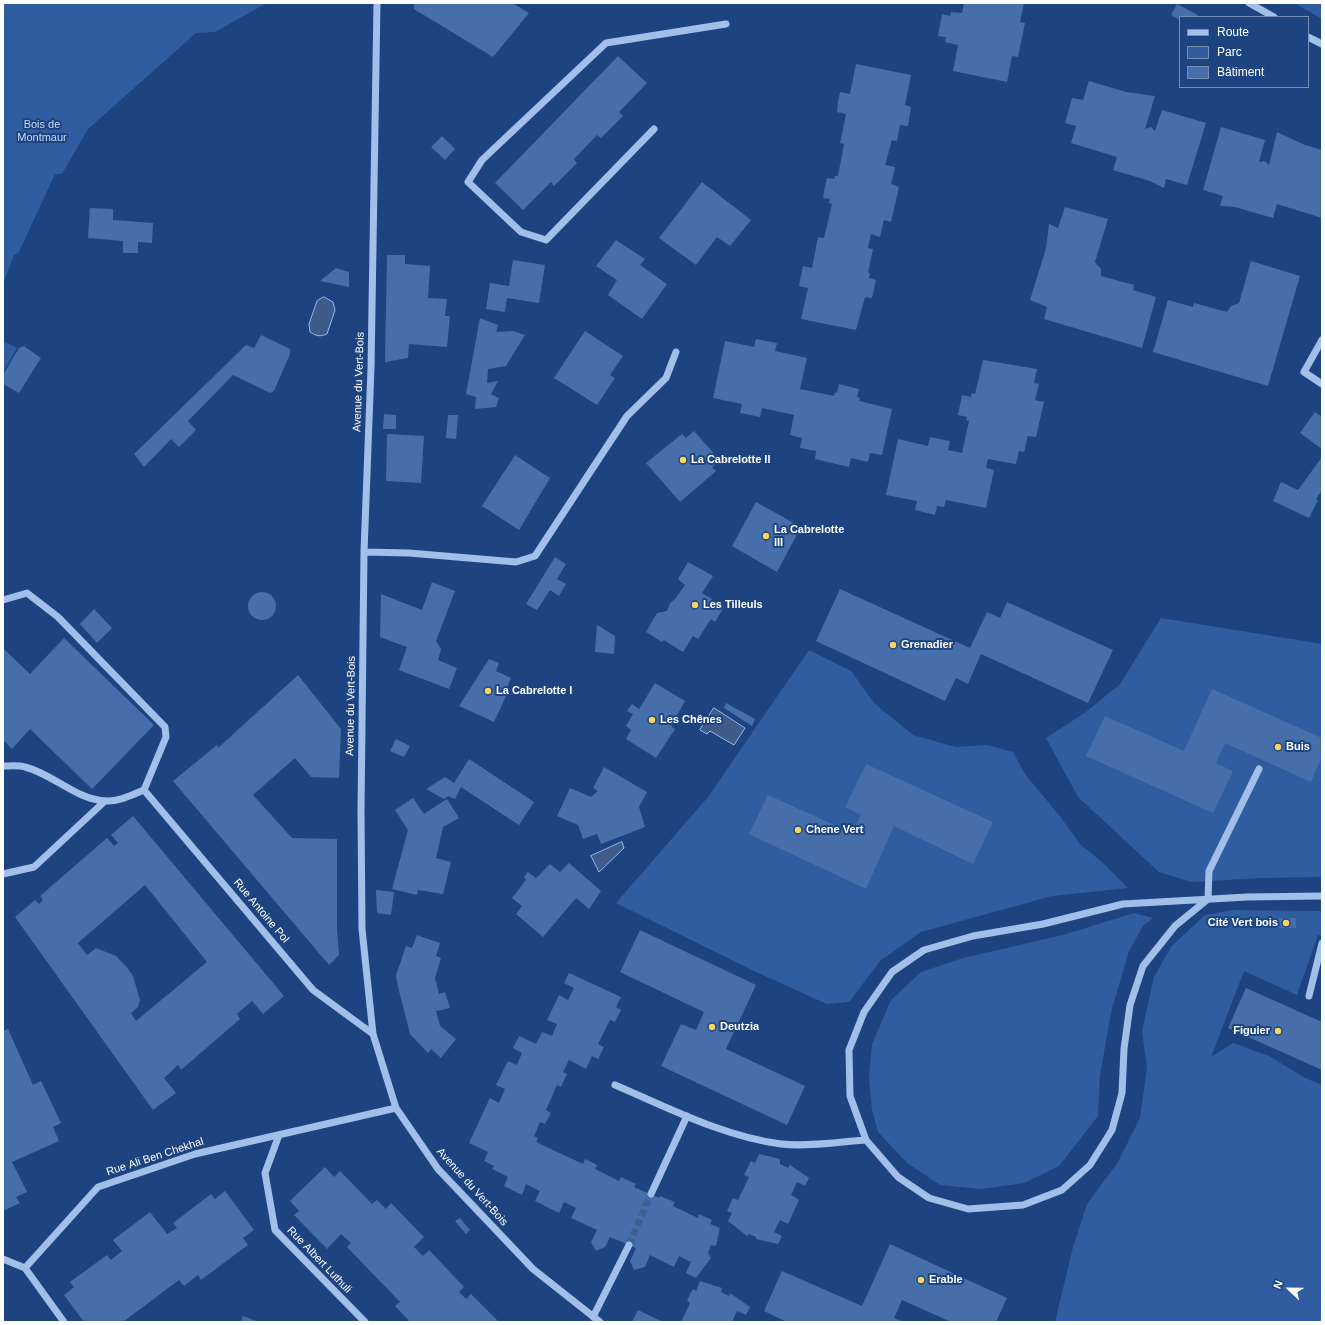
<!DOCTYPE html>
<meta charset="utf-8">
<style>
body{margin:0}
#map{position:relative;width:1325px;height:1325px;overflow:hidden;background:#1d4481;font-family:Helvetica,sans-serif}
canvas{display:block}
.frame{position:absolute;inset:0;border:4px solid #fff;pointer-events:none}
.legend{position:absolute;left:1179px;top:16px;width:130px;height:72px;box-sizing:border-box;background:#1d4481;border:1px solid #778fb3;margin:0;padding:5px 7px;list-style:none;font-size:12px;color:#fff}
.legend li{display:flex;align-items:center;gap:8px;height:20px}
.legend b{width:20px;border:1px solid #778fb3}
.north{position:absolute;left:1269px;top:1269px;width:40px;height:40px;-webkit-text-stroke:3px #1d4481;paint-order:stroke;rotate:292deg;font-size:11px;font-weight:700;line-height:16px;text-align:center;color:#fff}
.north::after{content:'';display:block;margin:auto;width:14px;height:18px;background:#fff;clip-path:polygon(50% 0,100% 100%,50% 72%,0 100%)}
</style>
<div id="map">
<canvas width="1325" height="1325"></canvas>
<div class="frame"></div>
<ul class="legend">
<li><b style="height:5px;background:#a2bfe9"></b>Route</li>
<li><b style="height:11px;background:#305da0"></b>Parc</li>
<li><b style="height:11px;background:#456eab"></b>Bâtiment</li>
</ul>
<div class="north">N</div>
</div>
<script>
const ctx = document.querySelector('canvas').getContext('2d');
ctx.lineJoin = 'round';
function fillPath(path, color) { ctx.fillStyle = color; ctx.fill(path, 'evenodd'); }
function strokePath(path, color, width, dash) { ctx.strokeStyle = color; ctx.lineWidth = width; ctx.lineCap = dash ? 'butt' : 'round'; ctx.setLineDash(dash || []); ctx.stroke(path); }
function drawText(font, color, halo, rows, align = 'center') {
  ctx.font = font + ' Helvetica,sans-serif'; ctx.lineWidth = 4; ctx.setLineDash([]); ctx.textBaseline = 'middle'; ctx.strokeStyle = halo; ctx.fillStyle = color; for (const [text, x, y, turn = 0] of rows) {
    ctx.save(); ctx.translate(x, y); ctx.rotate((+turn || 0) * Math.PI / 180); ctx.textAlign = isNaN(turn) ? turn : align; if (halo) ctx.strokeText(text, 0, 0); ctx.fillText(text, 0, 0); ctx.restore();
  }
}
const green = new Path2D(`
 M3,3H267L215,32L196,33L88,129L62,174H55L19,252L14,255L3,284Z
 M1294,3H1322V19Z
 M3,341L17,348L3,372Z
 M1161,618L1322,644V877L1260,878L1192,882L1159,872L1078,797L1046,738L1086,712L1120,684Z
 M809,650L851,671L874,703L913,735L956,747L987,745L1013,752L1025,774L1059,815L1080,844L1103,863L1128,888L1052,896L921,932L881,960L849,1002L827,1004L756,972L616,903L708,797Z
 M1233,910L1322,911V936L1318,935L1297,995L1244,971L1211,1057L1233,1043L1269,1056L1305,1078L1322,1085V1322H1055L1073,1247L1087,1204L1118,1162L1140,1118L1147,1068L1142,1031L1154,977L1171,947L1205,915Z
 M1134,913L1153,918L1143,926L1129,951L1111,1012L1100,1076L1098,1116L1059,1166L1024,1183L981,1189L940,1185L907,1163L878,1132L872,1110L869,1078L872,1044L891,1000L921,972L963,958L1063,935Z`);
const water = new Path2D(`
 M324,297L333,302L335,310L327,334C320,337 316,336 310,332L309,324L317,301Z
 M714,708L745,728L734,745L710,731L707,734L700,730Z
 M622,842L624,848L599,872L591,856Z`);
const building = new Path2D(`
 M414,3H512L529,13L493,57L414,9Z
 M964,3H1024L1020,22L1025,23L1018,57L1012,56L1007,82L953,71L958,45L945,42L946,37L938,36L942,14L950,16L951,12L962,13Z
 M1177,4L1198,15L1197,17H1180V20L1171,15Z
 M618,56L647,83L619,112L623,116L601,138L597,135L574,159L577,163L554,186L551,182L523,210L495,183Z
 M856,64L911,75L905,105L911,107L908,126L900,125L897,141L892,140L885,165L895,167L891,184L899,187L891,222L884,220L880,237L871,234L868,248L873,249L868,273H870L869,278L876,280L872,298L865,297L856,330L801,319L808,288L799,286L803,266L812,268L818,237L824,238L832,204L829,203L830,199L823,198L825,187L827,178L834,179L835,176H838L844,144L840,143L846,114L837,112L838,101L840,92L850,94Z
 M1089,81L1126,92L1155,96L1145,129L1151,127L1155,131L1162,110L1206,123L1187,185L1166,179L1164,188L1150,181L1113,170L1117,157L1071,143L1076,126L1065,123L1072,98L1083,100Z
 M1221,127L1265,140L1259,162L1265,161L1269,165L1277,132L1305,145L1322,150V218L1277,204L1273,218L1235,207L1222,206L1220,205L1223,196L1203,190Z
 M442,136L455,149L445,160L431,147Z
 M702,182L751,220L730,246L717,237L696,265L659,238Z
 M1065,207L1108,219L1095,262L1101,269V276L1134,285L1133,290L1156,297L1142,348L1044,319L1047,307L1030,300L1046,248L1049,224L1058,228Z
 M90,208L113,209V220L153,223L152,243L138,242V253H123V241L88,238Z
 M616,240L645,259L640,265L667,284L642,319L608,295L617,280L596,266Z
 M387,255H405V264L430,266L428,298L447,299L445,316H450L447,347L409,344L408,358L385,362Z
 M513,260L545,265L539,303L507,298L505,312L486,309L490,283L509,286Z
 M1251,261L1300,276L1268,386L1153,352L1168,300L1193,307L1194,303L1227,312L1231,306L1239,303Z
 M336,268L349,272V287L320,281Z
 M480,318L498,325L496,332L513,331L525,335L506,366L488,369L487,383L498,381L491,394L499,398L496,407L475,409L476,397L466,394Z
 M585,331L623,356L610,375L615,378L597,405L554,378Z
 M261,335L290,349V354L274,391L270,393L233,375L188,421L196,430L179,447L171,439L144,467L134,454L246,345L254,348Z
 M756,339L777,343L775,351L807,358L800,389L834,396L835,392L837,393L839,384L859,389L857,397L860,398L859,401L892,409L882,455L870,453L868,462L851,458L849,467L815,459L816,451L800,448L802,438L790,435L794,415L762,408L760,417L740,413L742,404L713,398L725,341L754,347Z
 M24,346L41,358L19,393L3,384V375L19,348Z
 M983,360L1037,369L1034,383L1039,384L1035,400L1044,402L1036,437L1028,436L1024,452L1019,451L1016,464L988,459L986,468L994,470L986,508L946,500L944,507L937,506L935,515L915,510L917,501L886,495L898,439L928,446L930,437L950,441L948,450L962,453L969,421L966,420L967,417L958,415L962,395L971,397L972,393L975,394Z
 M1315,412L1322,417V449L1300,433Z
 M384,414L396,415V429H383Z
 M448,415H458L456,439L446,438Z
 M694,431L720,460L712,467L716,471L680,502L646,463L682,434L686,438Z
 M387,434L424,436L421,483L386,481Z
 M515,455L550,478L519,530L482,506Z
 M1322,457V490L1316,499L1318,500L1309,518L1273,501L1281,482L1298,490Z
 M756,502L801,527L777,572L732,546Z
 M555,557L566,564L557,579L566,584L559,596L550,590L537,610L526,604Z
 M688,562L713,576L702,593L724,607L715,622L711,619L698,639L693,636L683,652L664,640L662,642L646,632L657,613L667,611L670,603L675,599L685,585L678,579Z
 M432,582L455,591L436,641L441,649L438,660L457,668L449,689L399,670L407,647L380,637L381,594L422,610Z
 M840,589L970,648L987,612L1000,618L1007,602L1113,650L1088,703L981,654L968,684L956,678L945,701L816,641Z
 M248 606a14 14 0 1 1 28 0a14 14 0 1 1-28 0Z
 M94,609L112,628L97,643L80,624Z
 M597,625L615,636L614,654L595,652Z
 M64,638L154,725L92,789L30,729L12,749L3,740V648L30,674Z
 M489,659L499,663L496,671L511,678L506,690L508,692L494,722L459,706Z
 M298,675L341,729L339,778L311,777L295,758L253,795L292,838L337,839V928L339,955L329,965L173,781L217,745L218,748Z
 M655,683L685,701L671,726L675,729L656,758L626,739L631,730L626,726L633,714L627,711L632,704L639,709Z
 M1212,689L1322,738V756L1311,782L1225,743L1216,763L1233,771L1213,813L1086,756L1105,716L1184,751Z
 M726,703L755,719L752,726L724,708Z
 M396,739L410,746L404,757L390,751Z
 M469,759L534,802L519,825L461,787L455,799L448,796L444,799L426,789L445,777L454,783Z
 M866,764L993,822L973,864L894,826L866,889L749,834L768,795L852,833L861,815L845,807Z
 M604,767L647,792L639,807L645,827L601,844L597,834L583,839L578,825L557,816L570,788L591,797L598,791L593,788Z
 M413,798L424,814L447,799L459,818L443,827L436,858L451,862L443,894L418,890L417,895L392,889L408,830L395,810Z
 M133,816L284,996L263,1014L252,1001L237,1014L240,1019L181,1070L178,1065L164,1078L176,1093L153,1110L15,917L35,900L39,904L43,900L40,896L107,838L114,846L118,843L111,835ZM145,885L207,962L136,1021L131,1013L138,1007L140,1000L133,976L126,966L116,956L96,948L87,955L78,943Z
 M569,863L601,891L589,909L576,898L543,937L516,914L522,906L512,898L526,880L524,877L528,872L536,878L550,864L560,872Z
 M376,890L394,892L391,915L377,913Z
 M1276,918H1296V928H1277Z
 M640,930L756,985L726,1049L805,1086L787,1125L661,1066L681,1024L696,1030L704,1012L620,972Z
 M417,935L440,943L436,956L441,958L435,978L439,994L445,992L450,1008L436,1011L440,1026L456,1039L441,1058L431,1049L428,1053L410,1034L398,987L396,975L406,946L412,948Z
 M569,973L621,997L616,1007L621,1010L615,1022L610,1020L598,1044L604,1047L598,1059L592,1056L586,1069L569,1060L563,1072L567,1074L561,1087L557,1085L546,1110L551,1113L545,1124L540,1122L534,1136L538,1138L536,1142L583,1164L585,1159L597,1165L595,1169L619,1181L621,1177L636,1184L634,1187L659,1198L660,1196L675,1202L673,1206L698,1218L699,1214L712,1220L710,1224L720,1228L716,1246L711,1245L708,1253L711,1258L696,1278L686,1273L691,1262L679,1256L674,1267L650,1255L645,1267L634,1270L630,1261L636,1248L610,1237L605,1247L596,1251L591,1242L597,1230L571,1218L576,1208L564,1202L559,1213L535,1201L540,1191L526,1184L522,1195L504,1186L508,1177L492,1169L494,1166L484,1161L488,1152L469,1143L490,1098L499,1103L505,1089L496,1085L508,1061L517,1065L522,1053L513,1048L519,1036L536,1044L542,1032L552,1036L557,1024L547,1020L559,995L568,1000L574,988L564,983Z
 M1246,988L1322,1022V1070L1228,1028Z
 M8,1029L33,1085L41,1081L61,1123L53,1127L59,1141L12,1162L27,1192L16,1197L20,1203L3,1211V1031Z
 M759,1154L780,1159V1164L788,1168L790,1165L809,1178L805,1186L797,1182L791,1195L799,1200L788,1224L780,1220L774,1232L782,1236L778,1244L756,1239V1237L749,1234L747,1236L728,1221L732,1213L727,1211L733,1198L738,1200L749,1177L744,1175L751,1161L755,1163Z
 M325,1167L334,1177L340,1171L372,1204L377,1200L386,1209L391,1203L424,1237L414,1247L423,1256L429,1250L464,1287L459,1292L466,1299L471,1294L499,1322H410L395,1306L400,1302L347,1247L351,1243L341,1234L327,1249L294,1215L299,1211L290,1201Z
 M225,1191L254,1230L243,1238L248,1245L201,1280L198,1275L184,1286L179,1280L123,1322H84L64,1295L74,1287L70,1282L107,1255L111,1260L122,1251L113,1240L150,1212L167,1234L177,1228L173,1223L211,1194L215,1199Z
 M460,1218L470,1230L466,1234L455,1221Z
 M890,1244L1007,1298L996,1322H951L902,1300L894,1318L903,1322H787L764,1311L782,1271L862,1306Z
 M700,1281L722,1288L721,1292L729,1296L730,1293L750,1307L746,1315L737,1311L732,1322H681L690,1303L687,1301L690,1294L693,1289L696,1291Z
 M638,1310L663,1322H632Z
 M243,1316L259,1322H241Z`);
const minorTunnel = new Path2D(`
 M629,1245L651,1194`);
const minor = new Path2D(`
 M377,3L371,368L364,552L361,811L362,929L373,1034L396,1108L438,1169L533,1269L600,1322
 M1249,3L1274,17
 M1308,37L1322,44
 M654,129L546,240L521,232L468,182L482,160L606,43L726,24
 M1322,340L1304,372L1322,384
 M364,552L409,553L516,562L535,556L627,416L666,378L676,352
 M3,600L27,593L58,617L165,727L166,737L144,790C132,795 118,802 105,801C75,799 53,774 25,767C18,765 10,766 3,766
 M1259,769L1209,871L1208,899L1175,926L1143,966L1130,1005L1124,1049L1122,1093L1112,1130L1090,1165L1062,1190L1023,1205L968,1209L929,1198L898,1177L866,1140L850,1096L849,1050L864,1012L892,972L924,950L973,936L1043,924L1123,904L1247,897L1322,896
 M144,790L313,990L373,1034
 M3,874L34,867L105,801
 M1309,996L1322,943
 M615,1085C667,1107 724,1137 781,1144C808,1147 838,1142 866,1140
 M279,1135L265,1173L275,1230L365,1322
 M651,1194L687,1116
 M3,1259L25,1268
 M25,1268L98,1187L195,1154L396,1108
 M25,1268L64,1322
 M593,1317L629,1245`);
const markers = [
 [683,460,4,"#f9d460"],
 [766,536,4,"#f9d460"],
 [695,605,4,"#f9d460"],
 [893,645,4,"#f9d460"],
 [488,691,4,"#f9d460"],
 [652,720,4,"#f9d460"],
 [1278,747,4,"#f9d460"],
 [798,830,4,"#f9d460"],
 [1286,923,4,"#f9d460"],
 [712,1027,4,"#f9d460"],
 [1278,1031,4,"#f9d460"],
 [921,1280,4,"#f9d460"]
];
const parkNames = [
 ["Bois de",42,125],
 ["Montmaur",42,138]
];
const streetNames = [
 ["Avenue du Vert-Bois",359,382,-88],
 ["Avenue du Vert-Bois",351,706,-89],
 ["Rue Antoine Pol",261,911,50],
 ["Rue Ali Ben Chekhal",155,1157,-18],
 ["Avenue du Vert-Bois",472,1187,48],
 ["Rue Albert Luthuli",319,1260,46]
];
const poiNames = [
 ["La Cabrelotte II",691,460],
 ["La Cabrelotte",774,530],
 ["III",774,543],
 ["Les Tilleuls",703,605],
 ["Grenadier",901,645],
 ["La Cabrelotte I",496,691],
 ["Les Chênes",660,720],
 ["Buis",1286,747],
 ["Chene Vert",806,830],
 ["Cité Vert bois",1278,923,"right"],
 ["Deutzia",720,1027],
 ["Figuier",1270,1031,"right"],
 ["Erable",929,1280]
];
fillPath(green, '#305da0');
fillPath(water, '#3e5b89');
strokePath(water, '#95b9eb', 1);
fillPath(building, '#456eab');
strokePath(minorTunnel, '#3f6094', 7, [7, 3.5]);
strokePath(minor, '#a2bfe9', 7);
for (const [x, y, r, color] of markers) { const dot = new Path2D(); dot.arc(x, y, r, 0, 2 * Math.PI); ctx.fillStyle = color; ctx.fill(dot); strokePath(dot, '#1d4481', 1.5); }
drawText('11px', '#c6daf7', '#1d4481', parkNames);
drawText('11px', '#fff', '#1d4481', streetNames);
drawText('bold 11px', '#fff', '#1d4481', poiNames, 'left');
</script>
